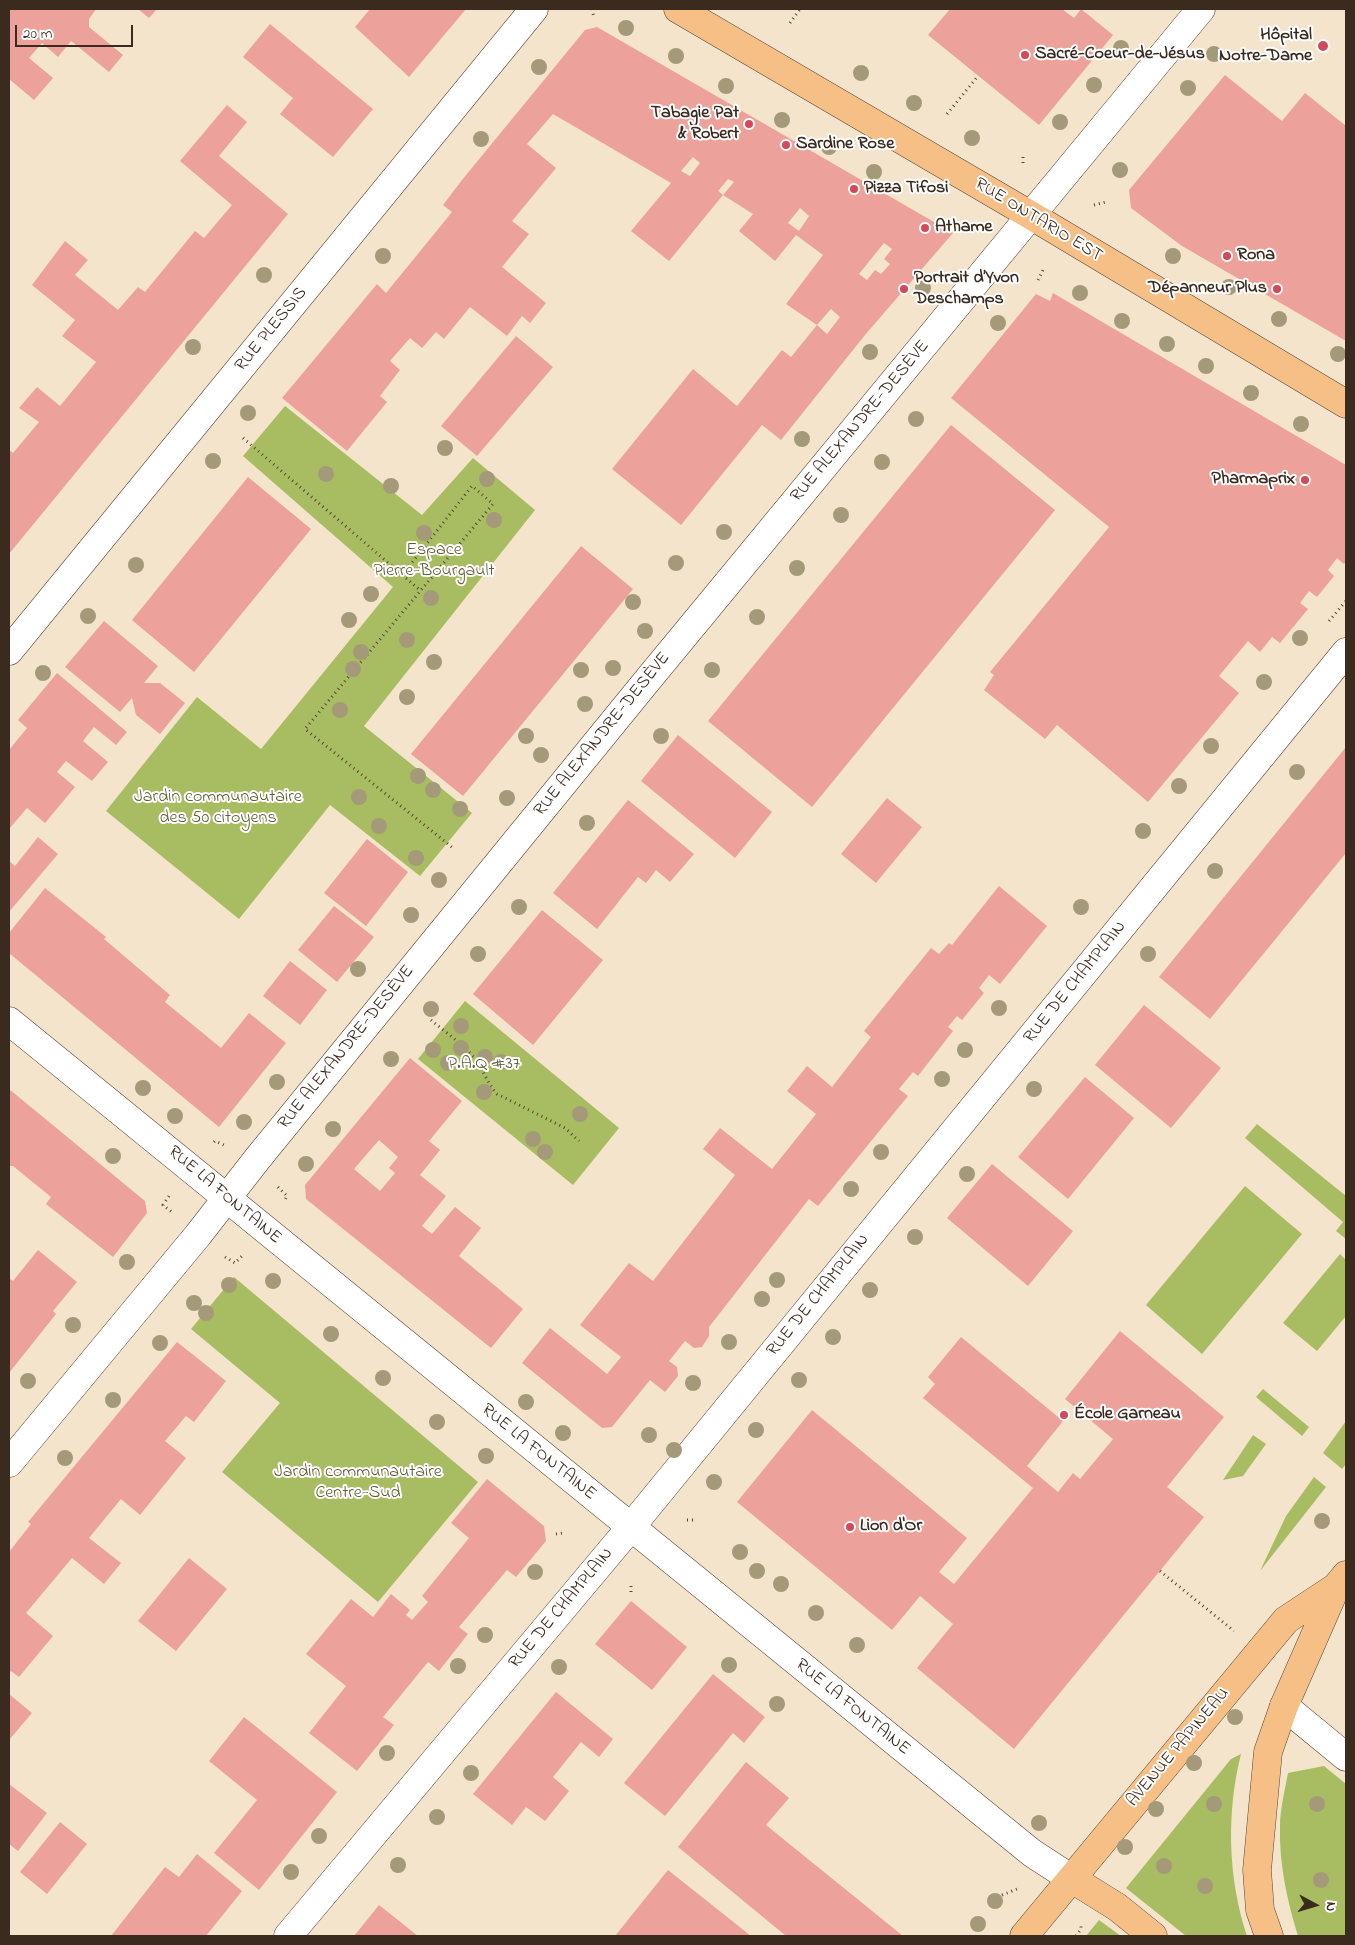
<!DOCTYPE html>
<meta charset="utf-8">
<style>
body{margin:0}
#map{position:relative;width:1355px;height:1945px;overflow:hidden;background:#f5e4cc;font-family:"Indie Flower",sans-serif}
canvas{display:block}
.frame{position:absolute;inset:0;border:10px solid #3b2a1e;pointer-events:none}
.north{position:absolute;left:1290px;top:1880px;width:50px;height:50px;-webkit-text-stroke:4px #fff;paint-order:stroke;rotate:96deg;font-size:14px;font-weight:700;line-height:20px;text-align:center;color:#3b2a1e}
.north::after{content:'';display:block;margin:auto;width:18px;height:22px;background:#3b2a1e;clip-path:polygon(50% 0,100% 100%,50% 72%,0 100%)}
.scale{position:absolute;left:15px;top:25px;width:118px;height:22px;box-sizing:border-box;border:2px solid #3b2a1e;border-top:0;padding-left:6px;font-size:15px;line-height:18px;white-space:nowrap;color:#3b2a1e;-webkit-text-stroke:4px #fff;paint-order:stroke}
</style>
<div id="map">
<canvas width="1355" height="1945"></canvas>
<div class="frame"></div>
<div class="north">N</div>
<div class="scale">20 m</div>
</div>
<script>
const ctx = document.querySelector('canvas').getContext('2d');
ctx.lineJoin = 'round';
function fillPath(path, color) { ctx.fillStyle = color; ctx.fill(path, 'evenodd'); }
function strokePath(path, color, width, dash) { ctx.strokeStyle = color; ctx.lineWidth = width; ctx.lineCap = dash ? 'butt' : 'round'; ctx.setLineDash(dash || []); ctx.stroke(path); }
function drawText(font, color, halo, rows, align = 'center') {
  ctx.font = font + ' "Indie Flower",sans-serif'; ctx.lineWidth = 4; ctx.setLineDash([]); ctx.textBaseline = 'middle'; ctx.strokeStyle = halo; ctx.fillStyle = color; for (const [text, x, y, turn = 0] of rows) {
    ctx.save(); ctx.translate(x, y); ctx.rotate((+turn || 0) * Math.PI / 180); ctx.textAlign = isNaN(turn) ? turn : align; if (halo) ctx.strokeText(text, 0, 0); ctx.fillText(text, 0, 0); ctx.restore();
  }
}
const green = new Path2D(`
 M285,406L422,515L473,458L535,510L364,726L472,813L420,876L330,805L239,919L106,811L197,697L261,749L393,587L243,456Z
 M465,1001L619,1128L573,1185L418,1059Z
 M1257,1124L1346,1196V1239L1336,1231L1343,1222L1245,1138Z
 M1245,1186L1302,1234L1202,1354L1146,1305Z
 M1340,1254L1346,1260V1316L1317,1351L1283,1323Z
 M234,1277L478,1482L378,1602L222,1472L280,1403L191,1329Z
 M1263,1389L1309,1427L1302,1436L1256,1397Z
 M1346,1421V1464L1342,1469L1323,1453Z
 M1253,1435L1266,1444L1243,1476L1223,1480Z
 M1314,1477L1326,1487L1260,1571L1286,1516Z
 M1241,1754C1226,1813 1228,1879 1247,1936H1186L1126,1888L1231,1759Z
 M1324,1766L1346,1784V1936H1298C1287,1900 1279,1864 1280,1826C1280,1809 1285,1790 1288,1773Z
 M1099,1920L1121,1936H1086Z`);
const building = new Path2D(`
 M9,9H96L89,19V27L123,55L109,72L71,41L58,57L42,43L29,58L53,78L34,100L9,79Z
 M138,9H157L149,18Z
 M370,9H466L409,77L355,27Z
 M950,9H1062L1074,18L1081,9L1113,35L1039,125L928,35Z
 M270,24L373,109L333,157L280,114L293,98L243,57Z
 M597,27L953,233L865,335L781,440L762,425L681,525L612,469L693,369L737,406L782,350L791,357L817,325L827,334L840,317L831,309L817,325L786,304L823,255L796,235L775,261L739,231L753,214L723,195L734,182L728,179L718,191L723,195L669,261L631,231L671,183L553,114L527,144L556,168L512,221L529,234L502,267L546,303L530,323L522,316L507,336L470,307L444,339L436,332L422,348L410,338L390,361L400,370L380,396L387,402L347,451L282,398L377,284L386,293L452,212L443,205L462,180L585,30ZM693,157L700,163L690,176L681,171ZM800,208L809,216L799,231L788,223ZM884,243L892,249L884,259L890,264L881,274L875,270L867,280L859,274Z
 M1225,75L1282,121L1305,93L1346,126V341L1182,246L1131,208L1129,190Z
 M227,105L247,122L219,156L288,214L9,554V450L13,453L39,422L19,408L37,387L60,406L96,362L62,336L75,320L32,285L65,241L88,260L75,275L118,310L138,287L145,292L195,231L204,238L232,205L180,161Z
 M1053,293L1346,465V561L1344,564L1337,558L1328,570L1334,576L1317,597L1309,591L1300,603L1308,609L1280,643L1272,637L1260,652L1248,641L1219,676L1239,693L1148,802L1057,725L1045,739L984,690L994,675L990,672L1109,527L951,398L1036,294L1050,301Z
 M516,336L553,367L477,456L441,426Z
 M951,425L1055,510L812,807L708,721Z
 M248,477L311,529L194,672L132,620Z
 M581,546L633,589L463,796L411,754Z
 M104,621L158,666L144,683H160L185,703L160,734L136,715L132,698L120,712L65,667Z
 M57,673L127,732L116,745L94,727L83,741L108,762L92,781L66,761L57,772L75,787L45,823L27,808L9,829V750L27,728L18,720Z
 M678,735L772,812L735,858L641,781Z
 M1346,747V853L1210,1019L1159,977Z
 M887,798L922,827L876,883L841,854Z
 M628,800L694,854L670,882L656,870L646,883L638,877L597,929L553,893Z
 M38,837L58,854L9,912V861L15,866Z
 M367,839L408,872L366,926L324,893Z
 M999,886L1047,926L1000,984L989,975L979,988L984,993L962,1020L957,1016L948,1027L953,1031L918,1076L913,1072L899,1089L908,1096L818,1206L809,1199L709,1327V1336L702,1347L694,1348L685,1341L669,1361L677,1367L678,1376L665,1392L650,1380L612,1427L602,1428L522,1363L550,1328L607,1374L621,1357L580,1325L629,1263L653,1281L735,1175L703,1149L720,1128L772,1169L816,1114L787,1091L807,1066L832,1087L871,1037L864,1031L931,948L939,954L949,943L952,945Z
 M45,888L106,937L104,939L170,995L165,1002L221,1048L249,1013L286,1043L219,1127L9,953V933Z
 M334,906L374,937L337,982L298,950Z
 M542,910L603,960L533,1045L473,994Z
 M290,961L327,990L300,1025L263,996Z
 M1144,1005L1221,1068L1171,1128L1095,1065Z
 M410,1058L462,1101L429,1141L440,1150L420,1175L446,1196L422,1226L432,1234L455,1207L481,1228L459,1256L523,1309L491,1348L306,1199L305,1185ZM379,1140L398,1157L389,1168L395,1173L380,1191L354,1169Z
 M1085,1077L1134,1118L1068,1199L1018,1157Z
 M9,1089L145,1201L147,1213L113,1257L46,1204L51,1197L13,1166H9Z
 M992,1164L1073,1231L1028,1286L947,1218Z
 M38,1250L77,1282L53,1311L56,1314L9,1373V1278L13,1281Z
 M1120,1331L1224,1417L1167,1487L1204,1517L1014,1749L917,1668L953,1624L920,1596L892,1630L737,1502L812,1410L967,1538L939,1572L954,1584L1033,1488L923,1398L935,1384L928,1377L961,1337L1063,1421L1027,1466L1058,1492L1073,1473L1080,1479L1113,1439L1065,1399Z
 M177,1342L226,1381L194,1422L186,1416L165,1441L186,1458L140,1515L121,1499L89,1538L121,1563L104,1584L72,1558L26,1613L53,1636L19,1677L11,1671L9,1674V1552L31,1524L28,1522Z
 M487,1479L544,1526L546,1541L516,1577L507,1570L459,1627L468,1634L439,1671L428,1662L383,1717L394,1725L357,1771L309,1733L346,1686L306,1654L351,1599L373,1617L391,1594L410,1610L406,1615L412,1620L428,1602L422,1596L469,1538L451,1523Z
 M189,1558L227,1589L176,1651L138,1621Z
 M631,1601L687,1647L652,1690L595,1644Z
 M713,1674L765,1717L744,1743L733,1733L665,1816L624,1783Z
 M556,1692L613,1739L599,1757L581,1742L553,1777L569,1791L545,1821L526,1807L512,1825L473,1794Z
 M9,1694L32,1713L9,1740Z
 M244,1717L337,1792L259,1890L214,1853L257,1800L209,1761Z
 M746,1762L789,1798L766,1825L903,1936H786L678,1847Z
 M9,1784L47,1813L18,1851L9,1844Z
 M60,1822L87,1844L47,1894L20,1872Z
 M197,1854L242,1891L206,1936H111L165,1867L179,1877Z
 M668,1870L751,1936H615Z
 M379,1905L418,1936H354Z`);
const path = new Path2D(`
 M592,9L594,18
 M790,23L800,9
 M947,114L978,76
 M1023,163V155
 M1094,205L1106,202
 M960,231L965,230
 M1038,280L1043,270
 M243,438L421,591
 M403,574L472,486L493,504L305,729L453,848
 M1329,621L1346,601
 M431,1020C444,1031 460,1042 471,1054C483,1067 486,1082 497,1094L565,1128L579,1141
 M214,1142L215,1141L226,1146
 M278,1187L287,1196L285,1200
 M169,1196L163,1205L173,1213
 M225,1257L235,1263L243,1255
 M687,1520H697
 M556,1534L564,1533
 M1160,1571L1234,1631
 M631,1592V1584
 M1002,1895L1017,1889
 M1076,1936L1081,1929V1926`);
const minor = new Path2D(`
 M9,651L534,9
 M9,1021L1032,1853L1072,1879
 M9,1463L198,1235L258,1158L646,682L1201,9
 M1284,1706L1346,1757
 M288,1936L630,1528L1346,652`);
const major = new Path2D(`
 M678,9L1032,216L1346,404
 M1072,1879L1117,1907L1153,1936
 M1024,1936L1286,1620L1336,1587L1346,1575
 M1269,1936L1260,1910L1257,1870L1268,1752L1284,1706L1336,1587`);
const trees = [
 [626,28],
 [1121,48],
 [1214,54],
 [676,56],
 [539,67],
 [861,73],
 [1094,85],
 [726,86],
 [1188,88],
 [914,103],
 [782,120],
 [1060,122],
 [972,138],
 [481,139],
 [829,147],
 [1120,170],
 [874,172],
 [383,256],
 [1173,256],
 [264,275],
 [1229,287],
 [923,288],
 [1080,293],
 [1279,319],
 [1122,321],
 [998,323],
 [1167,344],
 [193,347],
 [870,352],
 [1338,354],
 [1206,366],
 [1251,393],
 [248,413],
 [916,419],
 [1301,424],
 [802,439],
 [445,448],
 [213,461],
 [882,462],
 [326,474],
 [487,479],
 [391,486],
 [841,515],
 [494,520],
 [724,532],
 [424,533],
 [676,563],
 [136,565],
 [797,568],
 [371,594],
 [431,598],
 [633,602],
 [88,616],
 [757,617],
 [349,620],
 [645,631],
 [1300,638],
 [407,640],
 [361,652],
 [434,662],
 [613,668],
 [353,669],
 [581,670],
 [712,670],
 [43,673],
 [1264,682],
 [407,697],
 [585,704],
 [340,710],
 [526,736],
 [661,736],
 [1211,746],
 [541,755],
 [1297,772],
 [418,776],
 [1179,786],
 [433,790],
 [359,797],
 [507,798],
 [460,809],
 [587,823],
 [379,826],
 [1143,831],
 [416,858],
 [1215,871],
 [439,880],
 [519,907],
 [1081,907],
 [411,915],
 [478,954],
 [1148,954],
 [358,969],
 [999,1008],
 [431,1009],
 [461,1026],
 [461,1048],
 [433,1050],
 [965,1050],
 [485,1057],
 [391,1059],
 [501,1062],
 [448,1063],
 [942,1079],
 [277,1082],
 [143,1088],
 [1034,1089],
 [484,1092],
 [580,1114],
 [175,1116],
 [244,1122],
 [333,1129],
 [533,1139],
 [545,1152],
 [881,1152],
 [113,1156],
 [306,1164],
 [967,1174],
 [851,1189],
 [915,1237],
 [127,1262],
 [777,1280],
 [273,1281],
 [229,1285],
 [870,1290],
 [762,1299],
 [194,1303],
 [206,1313],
 [73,1325],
 [331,1334],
 [833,1337],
 [729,1342],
 [160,1343],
 [383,1378],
 [799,1380],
 [28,1381],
 [693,1383],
 [113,1400],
 [526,1402],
 [437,1422],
 [756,1430],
 [563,1433],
 [649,1435],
 [674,1450],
 [486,1456],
 [65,1458],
 [714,1482],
 [1322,1521],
 [740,1552],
 [757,1571],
 [535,1572],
 [781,1584],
 [816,1613],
 [485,1635],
 [857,1645],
 [729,1665],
 [458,1666],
 [559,1667],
 [777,1704],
 [1235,1717],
 [387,1753],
 [1194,1763],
 [471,1773],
 [1214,1804],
 [1317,1804],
 [1156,1809],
 [437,1817],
 [1039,1823],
 [319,1836],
 [1125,1847],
 [398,1865],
 [1164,1866],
 [291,1872],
 [1321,1880],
 [1205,1886],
 [995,1901],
 [978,1924]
];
const markers = [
 [1323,46,6,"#d1495b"],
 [1025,55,5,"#d1495b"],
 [749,124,5,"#d1495b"],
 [786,145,5,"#d1495b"],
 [854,189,5,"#d1495b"],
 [925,228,5,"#d1495b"],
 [1227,256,5,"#d1495b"],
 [904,289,5,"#d1495b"],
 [1277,289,5,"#d1495b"],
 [1305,480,5,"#d1495b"],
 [1064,1415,5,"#d1495b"],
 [850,1527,5,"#d1495b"]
];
const poiNames = [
 ["Hôpital",1312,36,"right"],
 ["Notre-Dame",1312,57,"right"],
 ["Sacré-Coeur-de-Jésus",1035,55],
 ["Tabagie Pat",739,114,"right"],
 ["& Robert",739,135,"right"],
 ["Sardine Rose",796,145],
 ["Pizza Tifosi",864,189],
 ["Athame",935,228],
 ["Rona",1237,256],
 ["Portrait d’Yvon",914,279],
 ["Deschamps",914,300],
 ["Dépanneur Plus",1267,289,"right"],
 ["Pharmaprix",1295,480,"right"],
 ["École Garneau",1074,1415],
 ["Lion d'Or",860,1527]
];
const streetNames = [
 ["RUE ONTARIO EST",1038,221,31],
 ["RUE PLESSIS",272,330,-51],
 ["RUE ALEXANDRE-DESÈVE",861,422,-50],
 ["RUE ALEXANDRE-DESÈVE",603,735,-51],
 ["RUE DE CHAMPLAIN",1076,983,-51],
 ["RUE ALEXANDRE-DESÈVE",347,1048,-51],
 ["RUE LA FONTAINE",224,1196,40],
 ["RUE DE CHAMPLAIN",819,1296,-51],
 ["RUE LA FONTAINE",538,1453,39],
 ["RUE DE CHAMPLAIN",562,1609,-50],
 ["RUE LA FONTAINE",852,1708,39],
 ["AVENUE PAPINEAU",1179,1748,-50]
];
const parkNames = [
 ["Espace",434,551],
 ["Pierre-Bourgault",434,572],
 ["Jardin communautaire",218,798],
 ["des 50 citoyens",218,819],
 ["P.A.Q #37",484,1065],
 ["Jardin communautaire",358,1473],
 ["Centre-Sud",358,1494]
];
fillPath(green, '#a8bc61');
fillPath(building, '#eca19a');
strokePath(minor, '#574638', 29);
strokePath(major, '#574638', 29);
strokePath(path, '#574638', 3, [1, 4]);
strokePath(minor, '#fff', 28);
strokePath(major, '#f5bf86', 28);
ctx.fillStyle = '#a49a79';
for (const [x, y] of trees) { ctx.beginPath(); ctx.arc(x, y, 8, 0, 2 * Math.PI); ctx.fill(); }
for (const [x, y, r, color] of markers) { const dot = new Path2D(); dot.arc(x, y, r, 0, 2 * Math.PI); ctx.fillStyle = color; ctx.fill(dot); strokePath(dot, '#fff', 2); }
drawText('bold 18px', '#3b2a1e', '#fff', poiNames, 'left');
drawText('18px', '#3b2a1e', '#fff', streetNames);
drawText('18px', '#615d35', '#fff', parkNames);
</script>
